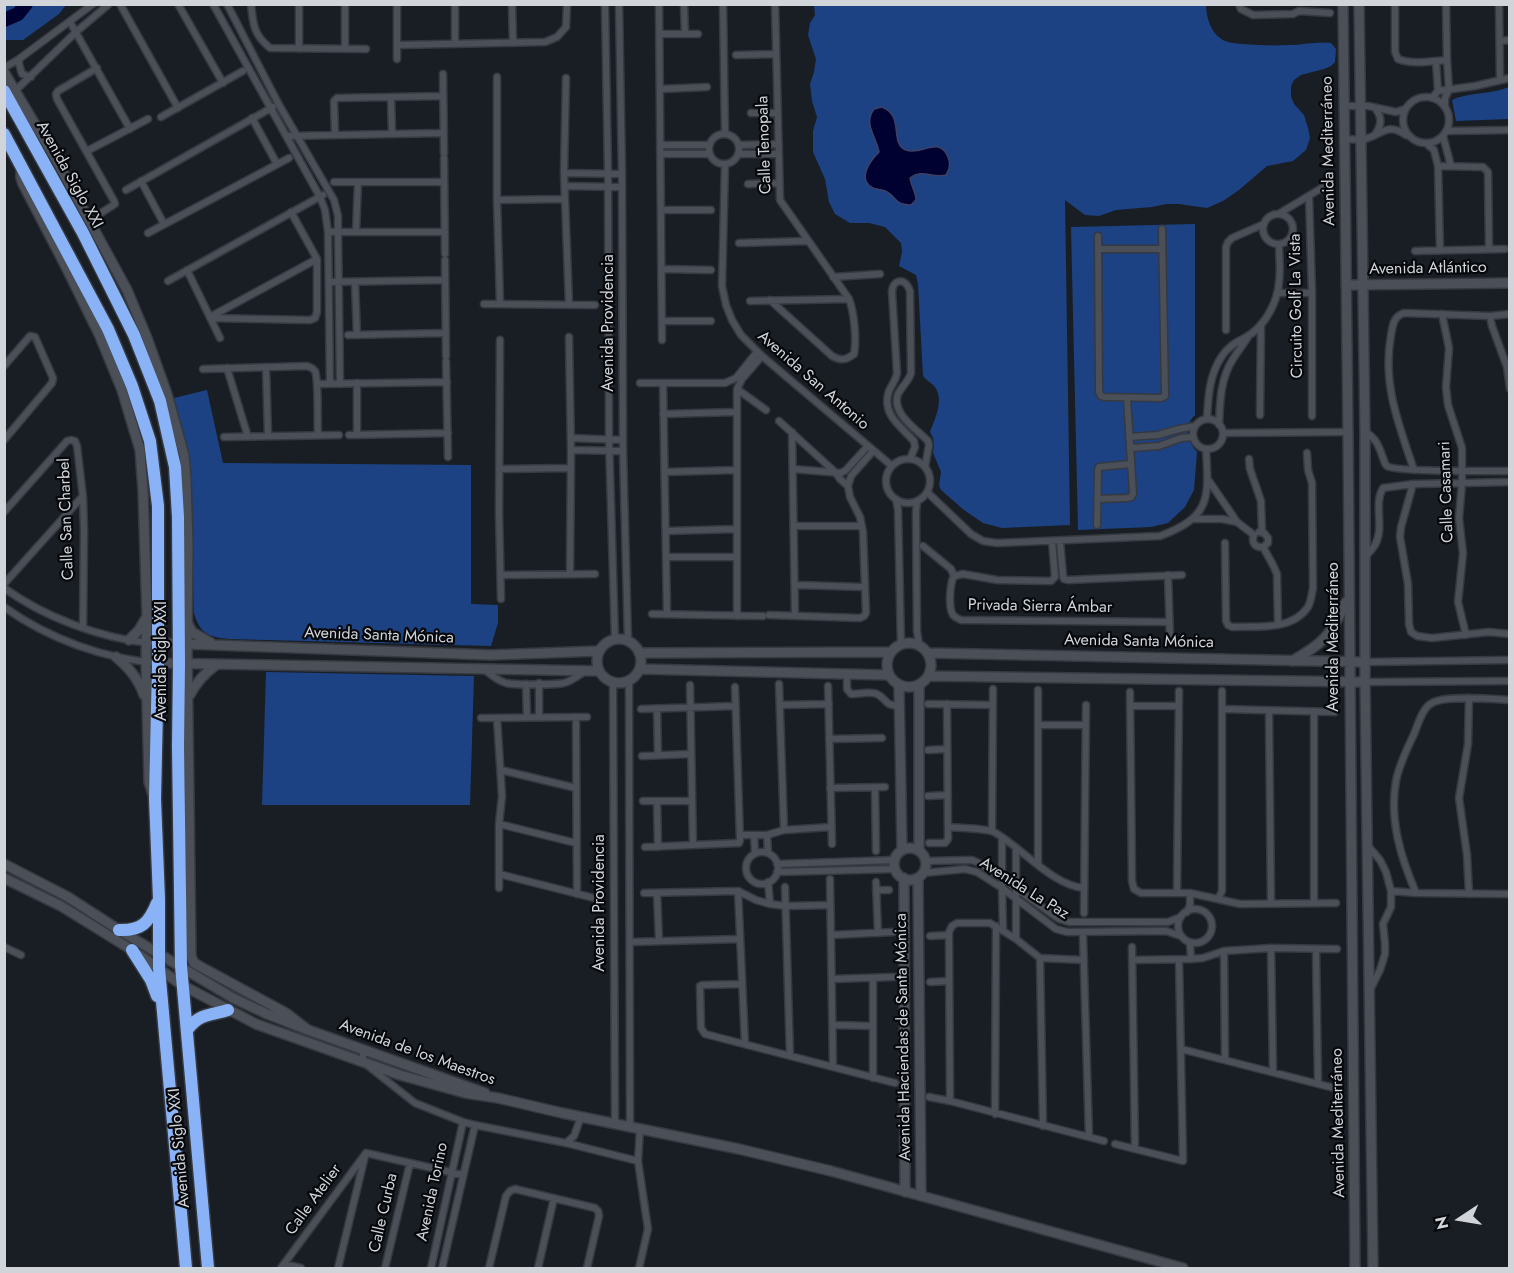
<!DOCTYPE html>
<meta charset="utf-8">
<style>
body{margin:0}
#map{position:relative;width:1514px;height:1273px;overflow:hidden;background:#191e25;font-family:Jost,sans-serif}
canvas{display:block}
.frame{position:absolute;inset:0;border:6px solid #d1d5da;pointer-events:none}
.north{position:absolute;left:1430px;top:1189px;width:60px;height:60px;-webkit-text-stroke:4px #06080b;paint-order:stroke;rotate:258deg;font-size:16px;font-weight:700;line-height:24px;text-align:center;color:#d1d5da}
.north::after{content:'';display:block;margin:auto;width:21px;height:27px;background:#d1d5da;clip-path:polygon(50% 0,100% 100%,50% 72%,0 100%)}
</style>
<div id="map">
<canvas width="1514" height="1273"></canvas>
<div class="frame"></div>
<div class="north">N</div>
</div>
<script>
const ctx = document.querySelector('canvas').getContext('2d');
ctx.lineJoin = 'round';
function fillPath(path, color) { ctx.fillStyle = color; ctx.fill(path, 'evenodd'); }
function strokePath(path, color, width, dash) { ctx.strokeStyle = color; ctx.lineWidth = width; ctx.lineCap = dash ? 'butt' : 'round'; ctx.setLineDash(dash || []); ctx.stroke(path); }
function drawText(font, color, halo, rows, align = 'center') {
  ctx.font = font + ' Jost,sans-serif'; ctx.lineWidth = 4.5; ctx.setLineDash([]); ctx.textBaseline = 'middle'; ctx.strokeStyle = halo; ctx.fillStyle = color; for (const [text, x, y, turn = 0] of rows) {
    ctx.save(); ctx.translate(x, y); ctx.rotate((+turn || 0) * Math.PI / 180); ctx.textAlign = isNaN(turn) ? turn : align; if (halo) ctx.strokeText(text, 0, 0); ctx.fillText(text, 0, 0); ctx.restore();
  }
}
const green = new Path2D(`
 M1206,4C1206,16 1210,31 1220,38C1226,43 1234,43 1242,44C1257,45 1273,46 1289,45C1303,45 1317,41 1331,43L1336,49L1335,62L1331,66L1324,69L1301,75L1294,80L1291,86V96L1294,104L1304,115L1308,128L1310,138L1306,150L1293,161L1267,166L1239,190L1223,201L1207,208L1179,204H1166L1152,207L1116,210L1099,216L1085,215L1065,200L1070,525L1002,528L983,523L964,510L941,490L939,485L941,472L933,453L934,445L933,438L930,432C935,419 945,398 934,386C930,382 926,380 923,376L918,284L916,275L899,266L902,252L901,243L885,227L869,223H850L835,214L829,202L825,179L813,152V131L817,117L812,101L810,84L814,72L816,59L808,35L810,23L815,15L814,5Z
 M4,5L5,4L66,5L59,14L23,40H5Z
 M1509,87V119L1456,121L1452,100C1468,92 1490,95 1509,87Z
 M1195,224V415C1183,427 1187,440 1197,452L1194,490L1185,507L1168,523L1151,527L1078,530L1071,227Z
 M207,390L223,463L471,465V604L498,605V623L491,646L229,639C209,637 200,634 194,613L188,450L174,398Z
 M266,672L474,676L470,805H262Z`);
const water = new Path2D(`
 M882,107C905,116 889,144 906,150C922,156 939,135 948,157C951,164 950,169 946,175C932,179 923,168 910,178C911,186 916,192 916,200L911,205C893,204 899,199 887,192C883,189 877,190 873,188C856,179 871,160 879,152C876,136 863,124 874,109Z`);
const river = new Path2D(`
 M4,20L18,14L26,4`);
const street = new Path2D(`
 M120,4L178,108
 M178,4L223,83
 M213,4L320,197L325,210L328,232L330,384
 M227,4L278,103L334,200L338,216V232L340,384
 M251,4C253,25 254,35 270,48L366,49
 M299,4V49
 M397,4V59
 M512,4L513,43
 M605,4L608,173L609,439L615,640
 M619,4L622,174L623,451L628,641
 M659,4L662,340
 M684,4L685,34
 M723,4L725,133
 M1239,4L1241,9L1253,15L1293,14L1299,11L1330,13
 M1395,4V52L1398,59C1413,65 1431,61 1447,60
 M1499,4L1500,80
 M70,22L130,129
 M660,34H698
 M1500,41L1510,40
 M455,44V4
 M397,45L545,42L557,37L566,27L567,4
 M345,49V4
 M736,55L776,54
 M19,59V64L22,74L31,77
 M1436,61L1438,91
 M4,68L19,59L93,4
 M97,68L58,91L56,94L57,99L114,201L115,204L101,213
 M443,74L444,153
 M497,77V200L500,304
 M566,78L564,173L569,304
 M661,89L707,87
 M15,91L76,32L109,4
 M1403 120a23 23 0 1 1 46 0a23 23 0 1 1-46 0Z
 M391,97L392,134
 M1432,98L1438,91L1475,86L1510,78
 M1344,106H1368L1396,112L1405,109
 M1445,107V98L1449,90L1447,60L1446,4
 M1375,108C1382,117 1382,124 1376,133
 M751,113H777
 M161,117L243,71
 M252,118L277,164
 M1446,131L1510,130
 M709 149a15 15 0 1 1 30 0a15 15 0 1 1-30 0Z
 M335,135L334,101L337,98L443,96
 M286,136L443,133
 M1443,136L1451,166
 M1345,139C1351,139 1358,140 1365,139C1383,134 1387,122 1406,135
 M1427,144L1434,150L1438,166L1440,250
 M661,145H709
 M739,145L778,144
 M87,151L148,119
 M661,154H709
 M738,154H778
 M444,158L445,254
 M725,164L722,286L726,305L732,320L741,335L762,356L892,466
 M1438,166L1483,167L1488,172L1489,249
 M564,173L622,174
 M141,181L164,224
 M334,182H444
 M748,184L778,183
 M565,186L622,187
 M126,190L273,107
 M1309,196L1312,293V416
 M497,200L565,199
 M662,210H711
 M1280,213L1325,186
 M1263 229a15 15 0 1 1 30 0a15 15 0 1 1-30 0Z
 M328,232H445
 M356,232L358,182
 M148,233L289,158
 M1098,236L1099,392L1101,396L1105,397L1161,398L1165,396V393L1162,229
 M739,243L808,241
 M1098,249H1162
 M1415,251L1505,249
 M445,260L446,356
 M662,269L711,270
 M187,270L220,338
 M833,277L880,274
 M168,281L323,195
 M329,282L445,280
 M355,283L357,335
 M1277,293H1312
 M770,300L832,356C841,361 846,360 854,354C857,340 854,312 849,299L780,200L775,4
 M750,301L849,299
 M484,304L595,305
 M1442,314L1449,348L1446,387L1448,405L1462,448V483L1459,518L1463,553L1458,602L1466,635
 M1490,316L1492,326L1507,367L1510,389
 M210,317L317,259
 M210,318L310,320L315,318L317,312V259L291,212
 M662,321H711
 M1226,330V247L1228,242L1232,238L1264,224
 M348,335L446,333
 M569,337L571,450L570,573
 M500,340L499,513L501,599
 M446,361L448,457
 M4,366L30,336L35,337L53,378L52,383L4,440
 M266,367L268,436
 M227,368L248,437
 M203,369L307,366C311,368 312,367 315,371C319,380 317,423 318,435
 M357,383V434
 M640,383H725L736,378L757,352
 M663,383L667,614
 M317,384L447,382
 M737,389L766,410
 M663,414L736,412
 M1260,415L1261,324
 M1207,419C1208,398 1209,375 1222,356C1231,343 1239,342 1251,334C1266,323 1278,301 1279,282C1281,270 1279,257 1279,244
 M1193 434a15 15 0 1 1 30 0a15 15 0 1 1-30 0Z
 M779,421L835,472L840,479L848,486
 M1219,425C1220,403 1220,379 1233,359C1238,351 1244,344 1249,335
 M792,432L795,616
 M1365,432C1376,438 1379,446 1383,458C1384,460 1385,465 1387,466C1394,472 1493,471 1510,471
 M1223,433L1348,432
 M349,435L448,433
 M224,437L339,435
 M1129,437L1158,435L1179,429L1195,426
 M571,438L623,440
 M1130,448L1159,446L1181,438L1193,437
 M571,450L623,451
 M910,459L915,447L914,441C901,427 881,414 889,391C892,384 896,380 897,373L892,292C893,278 906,278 910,291L911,373C909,381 902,386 898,394C891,413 916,429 928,441L929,445L925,467
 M1249,459L1250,469L1261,501L1262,532
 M886 481a22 22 0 1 1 44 0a22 22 0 1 1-44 0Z
 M499,469L571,468
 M793,469L841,473L846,470L867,447
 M1414,470C1399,425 1382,384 1391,335C1393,325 1393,317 1404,313L1490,316L1510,314
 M665,472L736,470
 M1209,481L1237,522L1254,535
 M1413,484L1401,527L1400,537L1408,584L1409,624L1411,632L1417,636L1432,638L1489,632L1510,634
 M927,492L971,534L983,541L997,543L1160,536C1211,517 1209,498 1206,449
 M896,499L898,510L901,644
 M1097,499L1127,498L1131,497L1133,494L1127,398
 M917,501L916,512L917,631L919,645
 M4,512L67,441L71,440L75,441L77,446L83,497L84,532L83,627
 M1193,519H1222L1237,522
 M1097,525L1098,470L1099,467L1131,464
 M794,526H862
 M666,531L737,529
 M1259,532L1264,533L1268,538V543L1263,547
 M1254,535C1251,542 1255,548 1263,547L1273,565L1277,574L1278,625
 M1052,541L1055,577L1051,581L997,580L963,574L954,576C950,583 948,607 953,615C956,618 957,618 961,620L1169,622
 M1060,541L1063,576L1064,579L1068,580L1182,575
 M1225,543L1226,621L1228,625L1232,627C1257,626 1292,631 1308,607C1311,601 1312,594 1313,588L1312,483L1308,470L1307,453
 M923,546L951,569L954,576
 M1366,556C1369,552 1373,549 1375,545C1385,527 1373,505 1383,488L1413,484L1510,482
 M666,557H737
 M501,575L595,574
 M1168,575L1170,637
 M4,584L82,497
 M795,585L865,587
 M4,588C44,617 100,638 149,643
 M4,607C49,639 104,659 158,663
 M652,614L763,616
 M769,615L860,618L864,616L866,613L863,532L860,517L850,497L848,486L851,476L873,451
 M737,616V389L742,379L762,356
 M1366,662L1510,660
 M485,670C491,675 498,681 506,683C515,685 554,685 564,683C572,681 579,675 585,671
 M847,674V689L851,694C858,694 871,691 877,694C889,700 882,705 900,706
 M629,682L630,1126
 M1365,682L1510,681
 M539,683V717
 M613,683L615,1123
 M526,684L527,717
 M779,684L784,830
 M690,685L693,845
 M828,686L832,844
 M1130,692L1132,881L1134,889L1141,893H1190L1240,904L1336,903
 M928,704L993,705
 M780,705L829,704
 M1130,706H1178
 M641,709L735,706
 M657,709L658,755
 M1222,709L1335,712
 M1269,711L1271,903
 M576,717L577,894
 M481,718L587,717
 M497,718L502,796L499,824V888
 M1039,725H1086
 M829,739L882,738
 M928,750L947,749
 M642,756L691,754
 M501,770L576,788
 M830,788L885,787
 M875,788L876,851
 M928,796L947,795
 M643,801H692
 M657,801L658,847
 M499,824L576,843
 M948,827C958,828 986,828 994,832C1021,847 1053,886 1084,888
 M992,831L993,689
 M740,835H767L784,830L831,827
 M754,835L755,853
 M767,835L768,853
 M1002,839V888L1003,931
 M929,843H945L948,839L947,704
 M1368,846L1380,860L1386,872L1391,891V907L1383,924L1385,944V954L1380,970L1371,988
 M645,847L739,843L740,840L735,687
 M746 868a16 16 0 1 1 32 0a16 16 0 1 1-32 0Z
 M926,861L972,860L983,865L1059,919L1069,922H1168L1181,917
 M777,864L895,860
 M1038,865V690
 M777,872L895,869
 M923,873L965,869L977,872L1002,888L1056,929L1067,932L1166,931L1181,936
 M499,874L598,899
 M830,879L833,1067
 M768,882L770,904
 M876,882L878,933
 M785,887L790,1056
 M876,890H889
 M738,891L745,1044
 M1391,891L1416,893L1510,894
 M644,893L738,891L756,900L770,904L786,906L830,905
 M657,893L659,941
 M1177,893L1179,691
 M1416,893C1401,858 1389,820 1396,781C1399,765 1407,749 1414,734C1418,725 1422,708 1432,703C1445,695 1494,699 1510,700
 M1469,894L1467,855L1459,798L1468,744L1469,698
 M1218,899L1222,891V691
 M1314,903V712
 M1178 926a17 17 0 1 1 34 0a17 17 0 1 1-34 0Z
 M1187,912L1190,905V893
 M1084,913L1086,705
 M831,935L893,932
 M930,936L949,935
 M1083,936L1089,1137
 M1016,939V849
 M630,942L740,939
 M1190,943L1191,959
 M4,947L21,955
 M1132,947L1135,1149
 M1271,948L1273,1072
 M1316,949L1318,1083
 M1224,951L1225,1060
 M1040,958L1043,1126
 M1132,960L1191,959L1203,958L1224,951L1271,948L1337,949
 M832,979L894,977
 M930,982L949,981
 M742,984L702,985L700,986L701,1028L705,1034L895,1083
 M833,1025L873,1026
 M363,1049V1062L415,1103L463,1122L475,1125L566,1143L638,1161
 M1181,1049L1338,1089
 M873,1078V978
 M929,1097L950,1101L1104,1141
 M950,1101L949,932L952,926L957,923H990L1016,939L1040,958L1084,960
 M995,1114L996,926
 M566,1143L574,1136L581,1117
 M1115,1144L1183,1161L1179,960
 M366,1153L463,1175
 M284,1264L301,1268
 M281,1268L366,1153
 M338,1268L365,1156
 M385,1268L410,1163
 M431,1268L463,1122
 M442,1268L475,1125
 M489,1268L506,1196L510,1191L515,1189L595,1208L598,1211L599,1216L587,1268
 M538,1268L554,1198
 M639,1268L648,1229L638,1161L640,1128`);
const secondary = new Path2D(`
 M1343,4L1348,432L1355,1268
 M1359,4L1365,432V682L1373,1268
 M4,72L58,163L127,290L147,338L167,394L184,455L186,479L188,545L187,644L191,956L194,963L201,967L286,1013L308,1030
 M21,166V178L23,184L66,267L99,334L122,390L140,450L143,490L147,616L146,662L149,782L153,795
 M1346,285L1510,283
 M188,624L192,632L211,643
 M597 661a22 22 0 1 1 44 0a22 22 0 1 1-44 0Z
 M129,640L139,630L146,618
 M887 665a22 22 0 1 1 44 0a22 22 0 1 1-44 0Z
 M158,643L491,655L599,651
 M639,653L890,652
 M928,653L1366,662
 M116,657C129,668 138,678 144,695
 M1292,661C1324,643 1331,635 1346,602
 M158,663L599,671
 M640,669L888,675
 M928,676L1365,682
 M899,685L902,850
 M919,685V851
 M189,696C196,683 203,674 216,665
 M894 864a16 16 0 1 1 32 0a16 16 0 1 1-32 0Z
 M4,864L68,897L119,930L233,998L267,1014L308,1030L485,1093
 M4,878L61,906L132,950L182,985L256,1024L400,1075L465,1093L498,1098L562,1113L739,1149L831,1171L1183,1268
 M904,878L905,1192
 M918,878L921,1196`);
const highway = new Path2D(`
 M4,91L83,233L134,335L160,401L175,467L178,517L179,664L178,746L181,966L208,1268
 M4,134L108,329L132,386L150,441L158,506V663L155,799L159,899V968L186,1268
 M119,930C141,931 149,923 157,903
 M132,950L151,980L157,996
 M187,1030C200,1013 209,1016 228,1010`);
const streetNames = [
 ["Calle Tenopala",765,145,-92],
 ["Avenida Mediterráneo",1329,151,-91],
 ["Avenida Siglo XXI",69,175,61],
 ["Avenida Atlántico",1428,269,-1],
 ["Circuito Golf La Vista",1297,306,-91],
 ["Avenida Providencia",609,323,-90],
 ["Avenida San Antonio",813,381,41],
 ["Calle Casamari",1447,492,-92],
 ["Calle San Charbel",67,519,-92],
 ["Privada Sierra Ámbar",1040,607,1],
 ["Avenida Santa Mónica",379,636,2],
 ["Avenida Mediterráneo",1334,637,-90],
 ["Avenida Santa Mónica",1139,642,1],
 ["Avenida Siglo XXI",162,661,-90],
 ["Avenida La Paz",1024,889,32],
 ["Avenida Providencia",600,903,-90],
 ["Avenida Haciendas de Santa Mónica",904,1037,-91],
 ["Avenida de los Maestros",417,1053,20],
 ["Avenida Mediterráneo",1339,1123,-91],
 ["Avenida Siglo XXI",180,1148,-95],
 ["Avenida Torino",433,1192,-78],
 ["Calle Atelier",314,1200,-54],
 ["Calle Curba",384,1213,-77]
];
fillPath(green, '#1c4283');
fillPath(water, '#000131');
strokePath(water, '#3f4164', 1.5);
strokePath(river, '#000131', 14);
strokePath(street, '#36393f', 9);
strokePath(secondary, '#36393f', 12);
strokePath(highway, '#36393f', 15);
strokePath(street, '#4a4f58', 6);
strokePath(secondary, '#4a4f58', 9);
strokePath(highway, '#8ab3f7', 12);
drawText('16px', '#d1d5da', '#06080b', streetNames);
</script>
